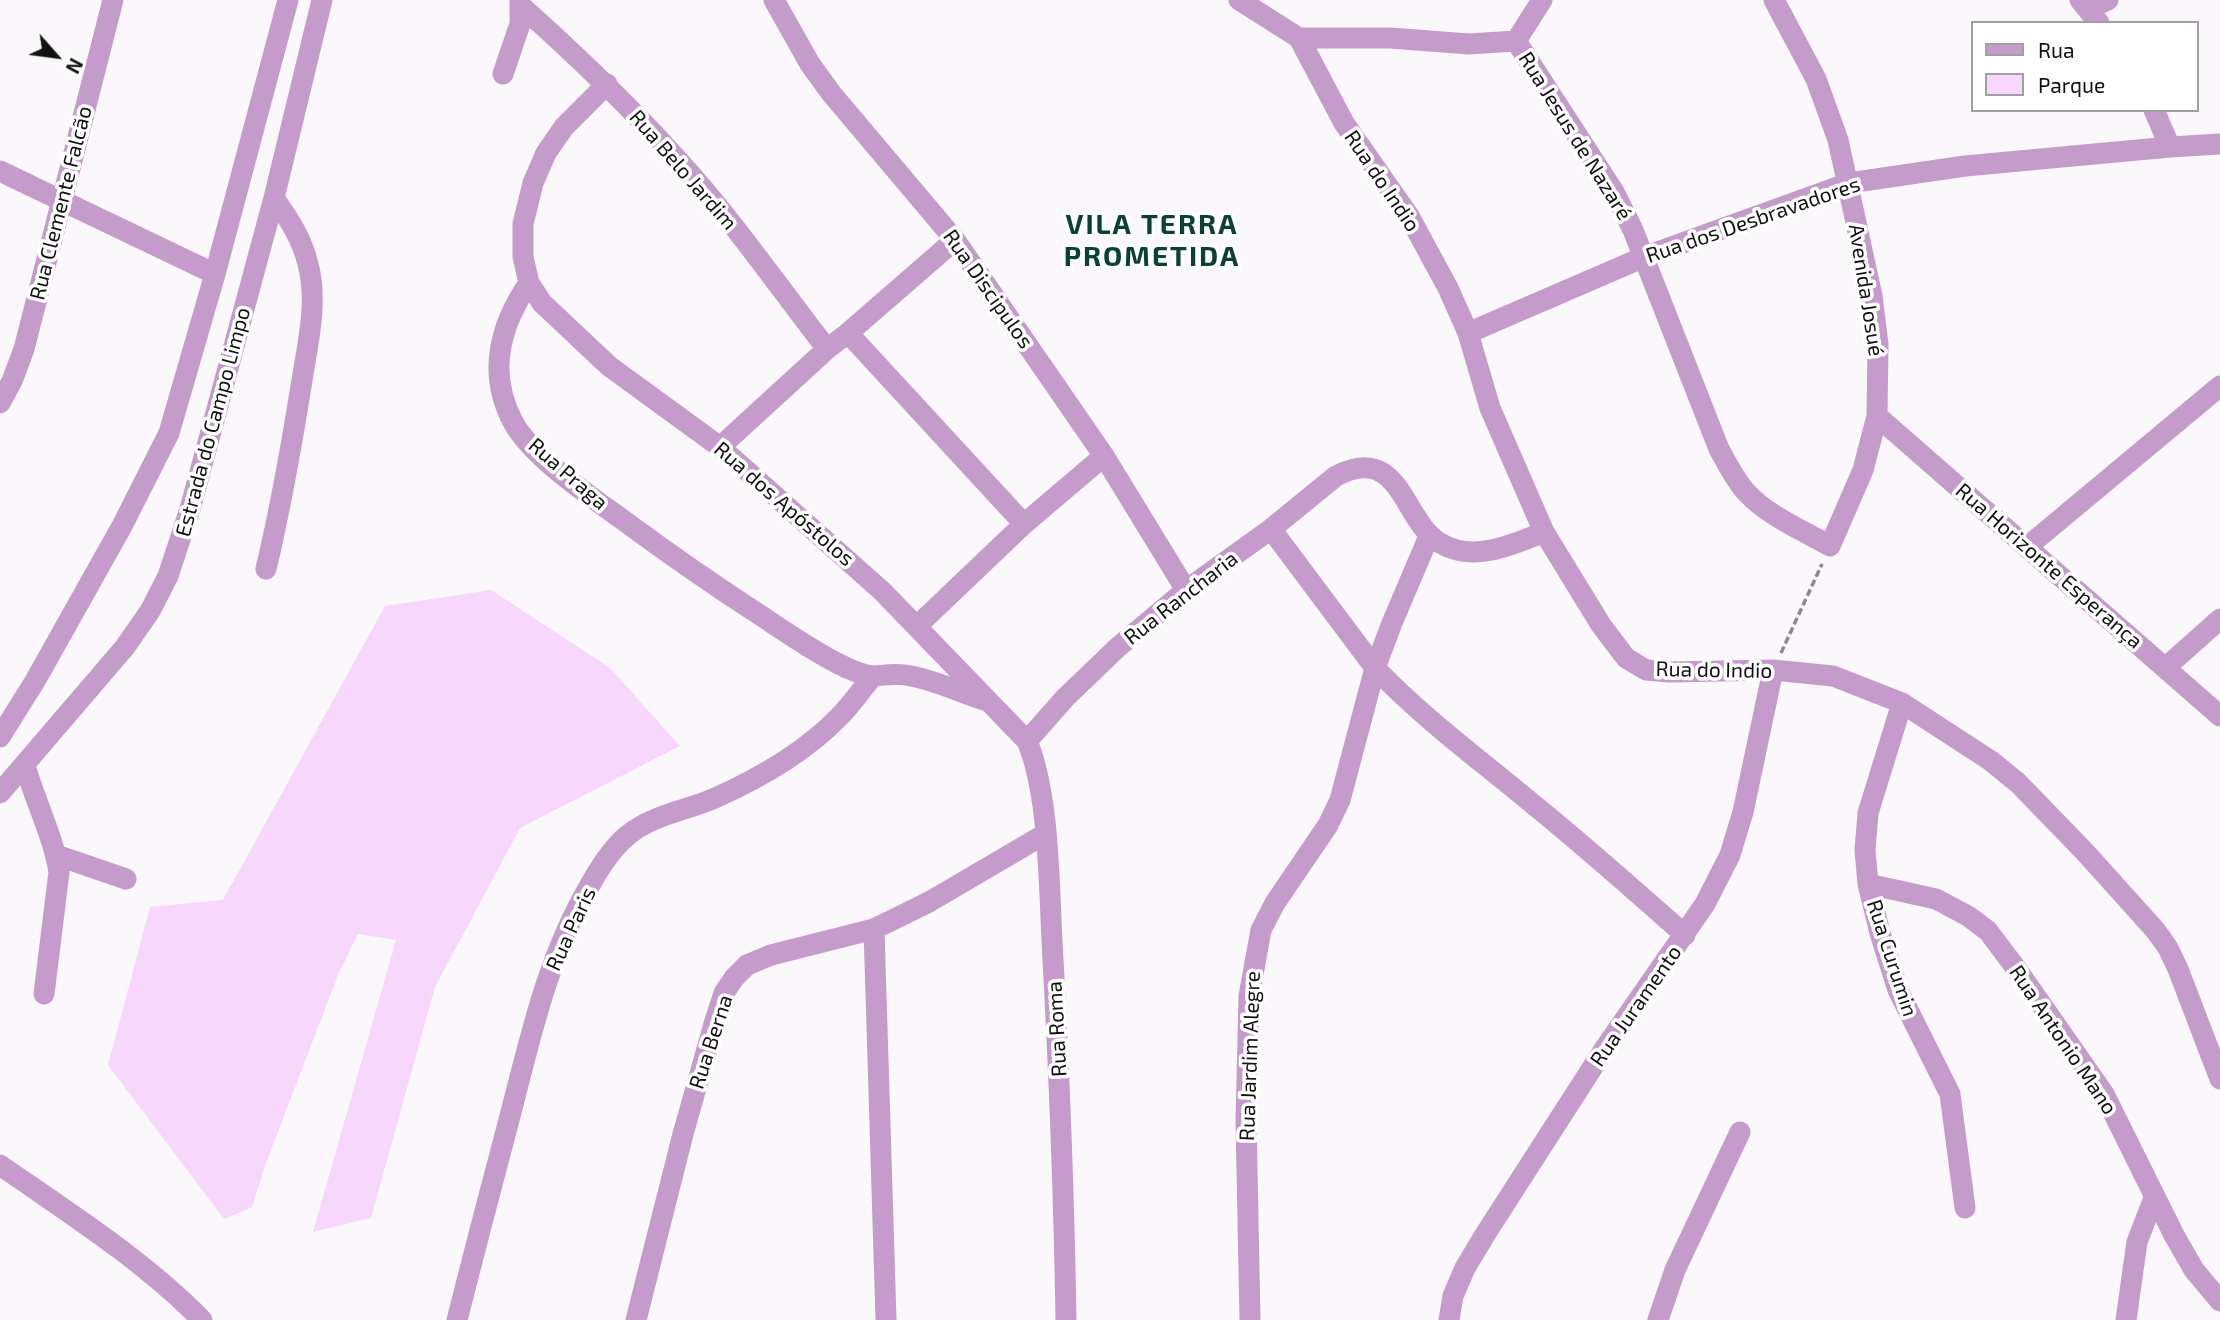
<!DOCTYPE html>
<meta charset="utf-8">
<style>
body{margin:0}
#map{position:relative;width:2220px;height:1320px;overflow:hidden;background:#faf8fa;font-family:"Exo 2",sans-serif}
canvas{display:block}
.legend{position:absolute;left:1971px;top:21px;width:228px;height:91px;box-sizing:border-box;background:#fff;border:2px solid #a0a0a0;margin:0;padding:9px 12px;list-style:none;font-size:21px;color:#111}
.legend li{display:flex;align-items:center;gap:14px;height:35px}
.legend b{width:35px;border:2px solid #a0a0a0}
.north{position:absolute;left:21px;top:21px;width:70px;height:70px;-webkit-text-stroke:5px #fff;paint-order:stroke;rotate:118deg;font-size:19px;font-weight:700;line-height:28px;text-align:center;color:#111}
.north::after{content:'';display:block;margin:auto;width:24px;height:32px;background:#111;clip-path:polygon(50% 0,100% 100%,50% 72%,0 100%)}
</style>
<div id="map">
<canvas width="2220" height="1320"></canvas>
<ul class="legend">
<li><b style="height:9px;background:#c49bcb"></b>Rua</li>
<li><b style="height:19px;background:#f8d7fd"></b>Parque</li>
</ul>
<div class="north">N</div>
</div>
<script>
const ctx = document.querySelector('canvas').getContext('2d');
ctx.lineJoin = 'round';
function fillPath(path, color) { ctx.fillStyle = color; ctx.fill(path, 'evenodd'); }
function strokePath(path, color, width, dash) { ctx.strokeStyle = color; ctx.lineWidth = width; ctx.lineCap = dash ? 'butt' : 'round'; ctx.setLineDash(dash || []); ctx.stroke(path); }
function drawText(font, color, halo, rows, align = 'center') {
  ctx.font = font + ' "Exo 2",sans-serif'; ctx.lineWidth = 7; ctx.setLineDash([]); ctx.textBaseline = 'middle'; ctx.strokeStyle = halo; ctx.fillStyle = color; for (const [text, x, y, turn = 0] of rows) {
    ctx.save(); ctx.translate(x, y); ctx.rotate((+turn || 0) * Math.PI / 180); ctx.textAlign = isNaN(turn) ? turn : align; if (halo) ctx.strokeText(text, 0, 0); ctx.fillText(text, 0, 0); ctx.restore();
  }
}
const green = new Path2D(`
 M491,590L610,668L680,746L520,828L435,987L371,1218L313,1232L396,940L358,934L338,975L266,1163L252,1207L224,1219L108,1065L150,907L223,900L385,606Z`);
const path = new Path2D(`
 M1781,653L1822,564`);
const minor = new Path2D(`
 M774,0L810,64L831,93L955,240L1104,456L1186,590
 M1239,0L1299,38L1344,123L1409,216L1448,288L1468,333L1490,408L1544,532L1601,625L1626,658L1646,670L1669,672L1773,670L1833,676L1902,703L1991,761L2018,783L2084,851L2156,931L2168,948L2178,969L2220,1079
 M2080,0L2099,23
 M521,6C576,55 628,105 678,160C732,219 778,286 827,349
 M2088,9L2108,0
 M1299,38H1390L1469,44L1516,41
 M1516,41L1614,192L1633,230L1719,449C1727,463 1735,480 1746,492C1768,516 1802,530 1830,546L1863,470L1877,416L1878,344L1872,296L1838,140L1816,79L1774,0
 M1516,41L1542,0
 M503,74L520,24V0
 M607,84L564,127L546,153L533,183L523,224V257L529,283L542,303L609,366L720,447L882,591L1027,741C1049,793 1049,883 1052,941C1059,1067 1064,1194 1066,1320
 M2154,110L2170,147
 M0,171L215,274
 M529,283C500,325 487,373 513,422C532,457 590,496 623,520C669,554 715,586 763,617C787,633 813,651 839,664C848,669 865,676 875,676C887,675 898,673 911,676C937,681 962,693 987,701
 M848,333L1024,524
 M1468,333L1644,257L1849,183L1965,166L2170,147L2220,144
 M0,403L12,381L24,349L113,0
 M1877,416L2220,716
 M720,447L827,349L848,333L955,240
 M1271,529L1375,668C1424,719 1480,760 1534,805C1586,847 1635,891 1685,935
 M2027,547L2220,386
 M266,569C281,506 292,443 302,380C308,342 318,302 308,264C302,239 289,219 274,198
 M917,626L1024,524L1104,456
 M2165,668L2220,619
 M1902,703L1868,813L1865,850L1868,884L1880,933L1898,990L1950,1094L1965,1208
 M0,737L35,681L122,526L169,433L215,274L288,0
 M1027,741L1065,698L1117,648L1186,590L1271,529L1336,476C1401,442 1402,521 1440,543C1473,563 1512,545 1544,532
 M25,766C35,800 54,839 59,872L44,994
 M0,793L125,647L150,611L168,576L190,509L274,198L322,0
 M56,855L126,879
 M1868,884L1936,899L1968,916L1988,931L2018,971L2104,1094L2174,1235L2194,1270L2220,1301
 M874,929L886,1320
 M0,1165C69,1213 143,1260 202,1320
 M457,1320C474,1253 491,1187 509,1120C530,1039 547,958 590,885C600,867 612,848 628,835C654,814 686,811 715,798C760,778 805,752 839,717C851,705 862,689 873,676
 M636,1320L683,1134L714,1024L724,993L734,978L747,965L771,955L874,929L929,902L1045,834
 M1250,1320L1246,1120L1249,996L1261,930L1275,903L1328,825L1340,800L1375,668L1392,623L1429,536
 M1449,1320L1453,1296L1465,1268L1486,1233L1605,1048L1705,904L1730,855L1743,812L1773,670
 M1658,1320L1675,1270L1740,1132
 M2126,1320L2137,1242L2154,1198`);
const streetNames = [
 ["Rua Jesus de Nazaré",1575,136,58],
 ["Rua Belo Jardim",683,170,49],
 ["Rua do Indio",1382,181,56],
 ["Rua Clemente Falcão",61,203,-76],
 ["Rua dos Desbravadores",1753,220,-19],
 ["Rua Discipulos",988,289,55],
 ["Avenida Josué",1866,290,81],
 ["Estrada do Campo Limpo",213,422,-75],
 ["Rua Praga",568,474,41],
 ["Rua dos Apóstolos",784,504,41],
 ["Rua Horizonte Esperança",2049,566,41],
 ["Rua Rancharia",1181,598,-38],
 ["Rua do Indio",1714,670,1],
 ["Rua Paris",571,929,-65],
 ["Rua Curumin",1892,958,72],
 ["Rua Juramento",1636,1006,-55],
 ["Rua Roma",1057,1029,-93],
 ["Rua Antonio Mano",2063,1040,56],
 ["Rua Berna",711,1042,-72],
 ["Rua Jardim Alegre",1250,1056,-88]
];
const districtNames = [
 ["VILA TERRA",1152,225],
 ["PROMETIDA",1152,257]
];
fillPath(green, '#f8d7fd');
strokePath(path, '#8b8a8b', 3.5, [7, 3.5]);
strokePath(minor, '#c49bcb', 21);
drawText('21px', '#111', '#fff', streetNames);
ctx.letterSpacing = '2px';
drawText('bold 28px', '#0a4133', '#fff', districtNames);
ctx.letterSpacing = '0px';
</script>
